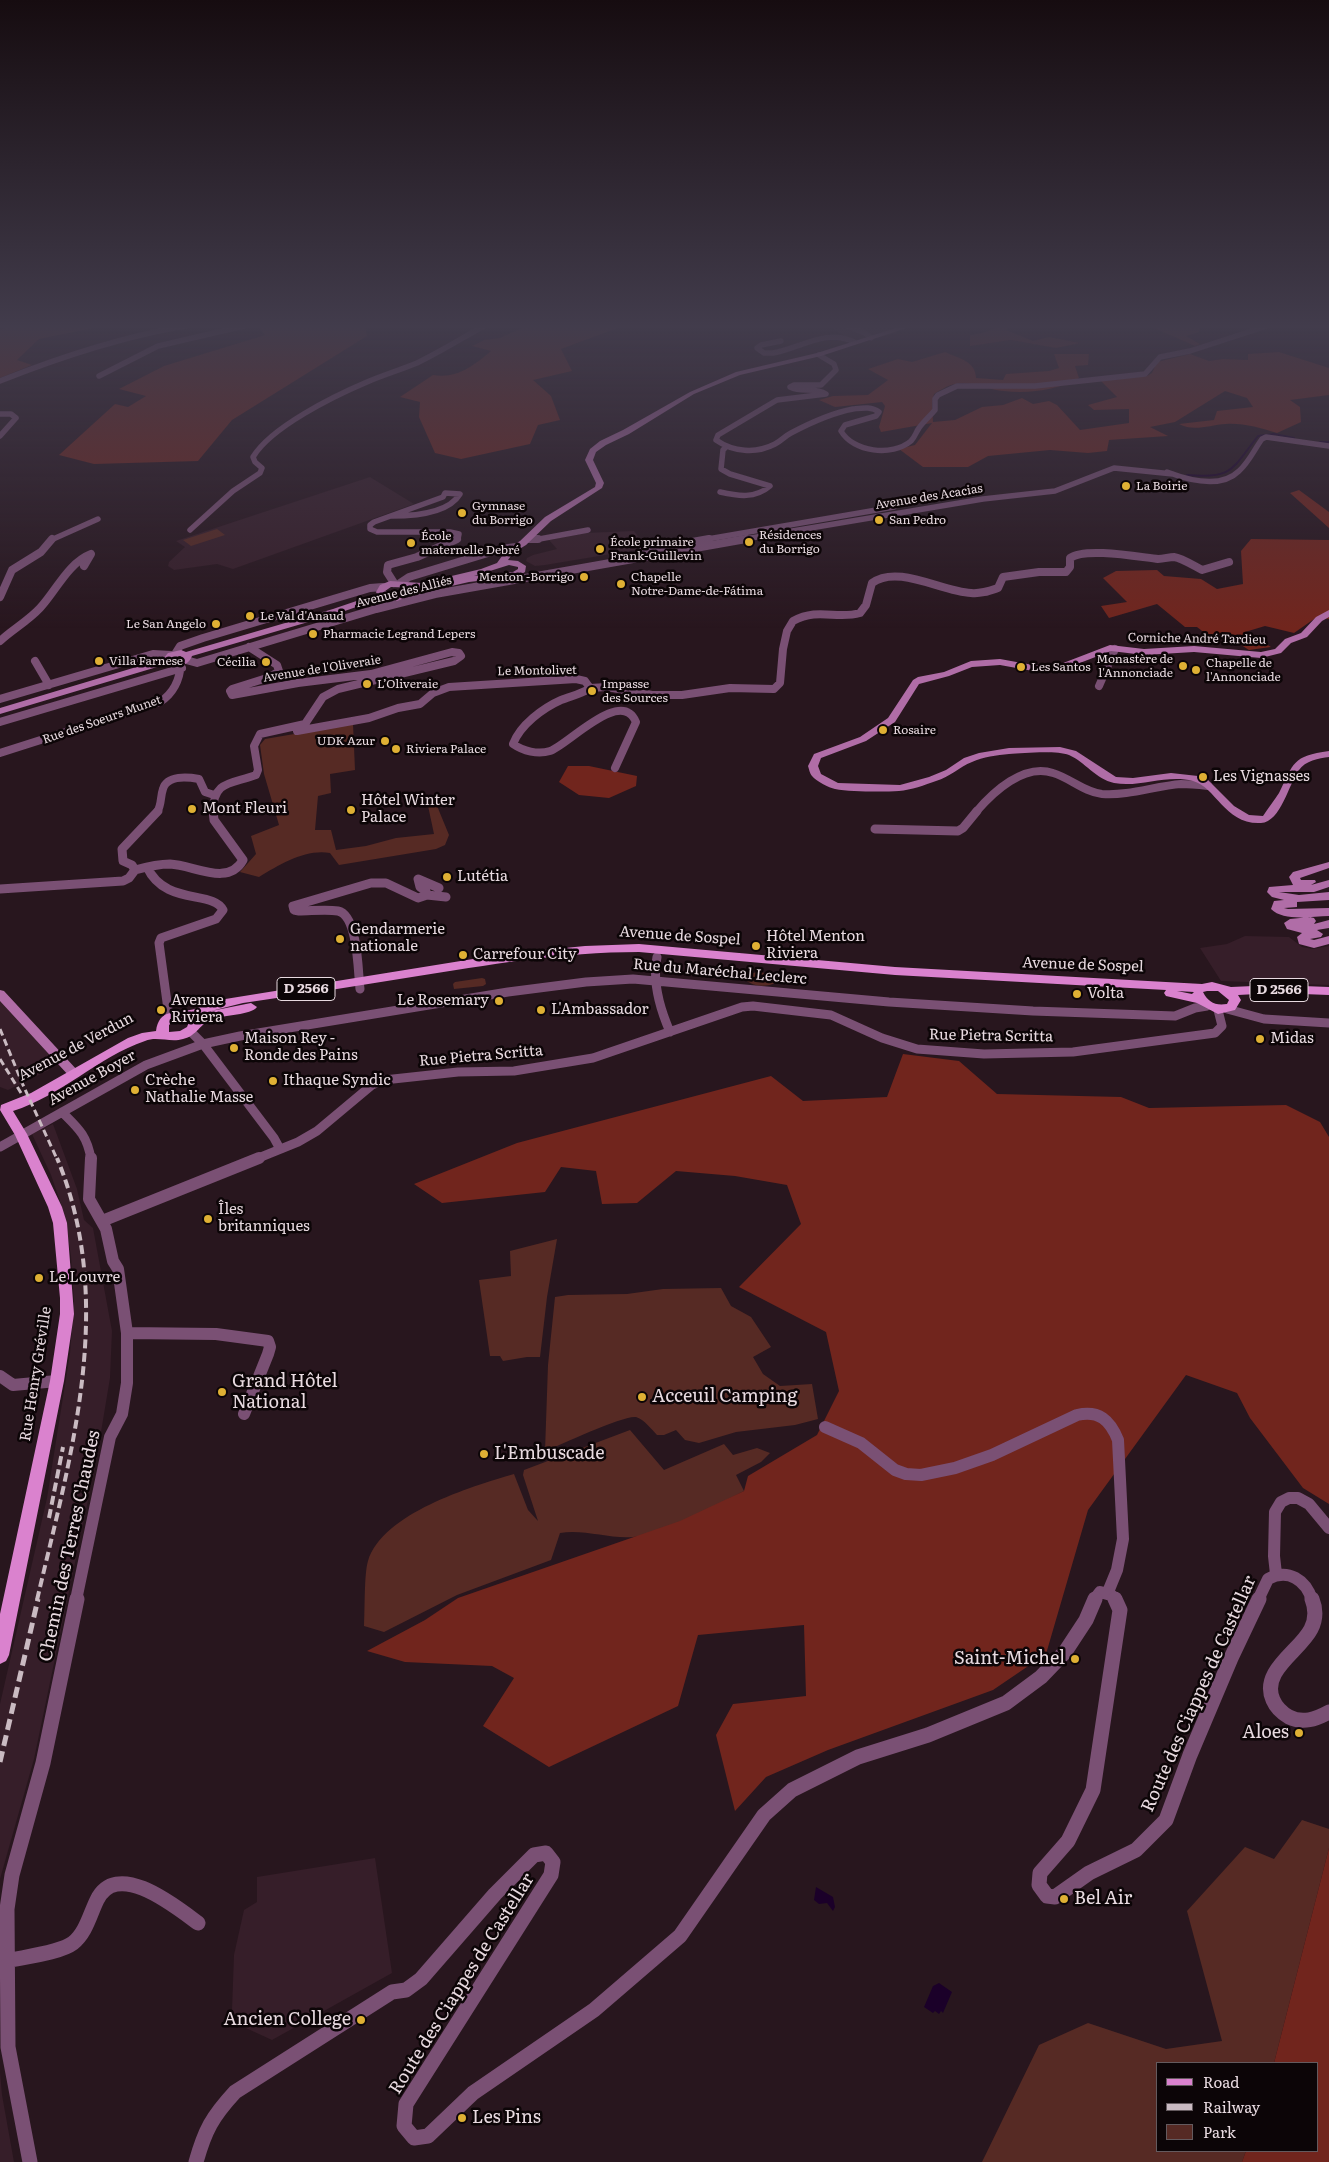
<!DOCTYPE html>
<meta charset="utf-8">
<style>
body{margin:0}
#map{position:relative;width:1329px;height:2162px;overflow:hidden;background:#28161e;font-family:Literata,serif}
canvas{display:block}
.legend{position:absolute;left:1156px;top:2062px;width:162px;height:90px;box-sizing:border-box;background:#0c0507;border:1px solid #645a5e;margin:0;padding:6px 9px;list-style:none;font-size:15px;color:#e8dae0}
.legend li{display:flex;align-items:center;gap:10px;height:25px}
.legend b{width:25px;border:1px solid #645a5e}
</style>
<div id="map">
<canvas width="1329" height="2162"></canvas>
<ul class="legend">
<li><b style="height:6px;background:#da82ce"></b>Road</li>
<li><b style="height:6px;background:#cabbc2"></b>Railway</li>
<li><b style="height:14px;background:#562a24"></b>Park</li>
</ul>
</div>
<script>
const ctx = document.querySelector('canvas').getContext('2d');
ctx.lineJoin = 'round';
function fillPath(path, color) { ctx.fillStyle = color; ctx.fill(path, 'evenodd'); }
function strokePath(path, color, width, dash) { ctx.strokeStyle = color; ctx.lineWidth = width; ctx.lineCap = dash ? 'butt' : 'round'; ctx.setLineDash(dash || []); ctx.stroke(path); }
function drawText(font, color, halo, rows, align = 'center') {
  ctx.font = font + ' Literata,serif'; ctx.lineWidth = 5; ctx.setLineDash([]); ctx.textBaseline = 'middle'; ctx.strokeStyle = halo; ctx.fillStyle = color; for (const [text, x, y, turn = 0] of rows) {
    ctx.save(); ctx.translate(x, y); ctx.rotate((+turn || 0) * Math.PI / 180); ctx.textAlign = isNaN(turn) ? turn : align; if (halo) ctx.strokeText(text, 0, 0); ctx.fillText(text, 0, 0); ctx.restore();
  }
}
const built = new Path2D(`
 M828,326H884L897,333L857,343Z
 M370,477L414,504L233,569L217,564L174,570L168,566L169,562L185,547L176,541Z
 M634,531L647,548L545,565L535,566L526,561L527,558L533,555L557,549L549,540L584,533Z
 M1245,936L1289,937L1302,947L1313,949L1329,946V985L1221,981L1200,948L1227,944Z
 M0,1000L53,1057L54,1061L49,1070L8,1090L0,1087Z
 M53,1124L77,1189L84,1220L93,1228L112,1331L110,1378L96,1462L34,1759L0,1879V1704L47,1498L70,1353L74,1302L71,1256L64,1213L51,1175L32,1134Z
 M375,1858L392,1973L272,2040L235,2023L232,2010L234,1955L244,1910L257,1902V1877Z
 M0,2072L2,2095L14,2162H0Z`);
const green = new Path2D(`
 M217,529L225,535L191,546L183,540Z
 M353,724L355,770L330,774L331,793L318,796L315,830H331L336,850L366,846L396,838L434,834L427,801H435L449,835L445,845L436,849L339,865L330,853C305,849 281,864 259,877L240,872L256,854L251,836L279,825L264,774L260,745L265,739Z
 M759,972L772,974L778,979L777,982C766,988 754,987 744,979L747,974Z
 M482,978L485,979L486,984L483,986L454,989L453,984L455,982Z
 M557,1239L547,1297L540,1357H527L503,1361L500,1356H490L479,1280L511,1276L510,1251Z
 M721,1288L731,1306L751,1317L771,1347L753,1357L763,1374L780,1386L812,1384L818,1419L795,1425L736,1432L699,1443L685,1440L676,1430L664,1435H657C652,1430 644,1419 636,1417C623,1415 561,1445 545,1451L548,1365L555,1297L568,1295L627,1294L663,1289Z
 M630,1430L664,1470L724,1444L733,1455L757,1448L770,1453L761,1462L736,1475L744,1491C714,1506 666,1534 633,1537C609,1539 584,1529 560,1533L551,1560L457,1595L384,1632L364,1626C365,1610 364,1574 368,1561C383,1513 470,1487 514,1474L528,1510L538,1521L523,1475L524,1470Z
 M1302,1820L1329,1829V1848L1274,2063H1158V2151H1246L1242,2162H982L1039,2045L1088,2023L1166,2049L1222,2041L1187,1911L1245,1847L1274,1859Z`);
const forest = new Path2D(`
 M10,326H103L39,339L17,360L32,365L0,378V330Z
 M258,326H365L367,336L232,420L198,461L94,464L59,455L115,404L128,407L146,396L119,389L164,366L265,335Z
 M526,326H623L561,349L572,371L533,380L551,396L560,420L538,425L530,444L461,459L435,453L419,417L420,402L400,397L433,375C457,379 473,366 491,351L472,346L484,340L500,338Z
 M993,326H1008L1006,330L1033,341L1049,337L1080,343L1056,348L1011,340L970,346V335L982,333L996,328Z
 M1158,326H1200L1199,332L1186,336L1200,344L1195,346L1154,328Z
 M945,352C958,358 976,361 976,378L1003,380L1006,374L1049,371L1059,368L1054,354H1089L1088,365L1075,366L1079,378C1058,390 1029,394 1004,391C987,390 969,379 951,385C945,387 939,391 934,394L932,404L933,422L955,420L982,407L1003,405L1022,398L1033,404L1049,401L1057,405L1080,430L1129,423V409L1094,410L1088,405L1117,397L1101,381L1147,376L1152,373L1157,362L1190,354L1209,361L1223,359L1248,360V354L1279,352L1329,368V395L1290,400L1300,407L1301,422L1277,433C1260,428 1244,423 1226,424C1209,425 1194,432 1179,424L1214,420L1217,411L1253,407L1247,398L1225,391L1175,422L1150,427L1168,436L1109,440L1107,451L1088,453L1050,450L988,456L968,467H923L899,449L915,445L932,423L881,432L879,427L885,406L882,402L835,407L819,400L833,396L868,395L888,380L868,369L898,359L912,362Z
 M1299,490L1329,512V528L1290,493Z
 M1251,539L1329,540V619L1317,617L1294,633L1265,626L1245,632L1271,647L1249,650L1233,640L1211,638L1197,627H1185L1157,604L1109,618L1101,606L1127,602L1103,578L1116,571L1157,570L1164,576L1201,579L1217,589L1243,584L1241,551Z
 M568,766H589L637,776L636,786L609,798L579,795L559,782Z
 M903,1054L959,1061L997,1094L1121,1097L1149,1108L1286,1105L1320,1122L1329,1137V1504L1303,1488L1250,1418L1237,1393L1186,1375L1088,1510L1046,1654L993,1690L828,1750L766,1777L735,1811L716,1735L733,1704L806,1696L804,1625L698,1635L678,1706L549,1767L483,1726L514,1678L492,1666L405,1662L367,1651L425,1620L458,1598L680,1521L744,1491L748,1476L817,1435L839,1391L826,1332L739,1287L801,1224L787,1185L735,1176L676,1171L637,1203L602,1204L596,1171L561,1167L545,1192L442,1203L414,1184L517,1143L771,1076L803,1101L887,1097Z
 M1329,1848V2162H1242L1246,2151H1318V2063H1274Z`);
const water = new Path2D(`
 M816,1887L833,1897L835,1907L833,1911L827,1903L819,1904L814,1900Z
 M939,1983L952,1992L943,2013L941,2011L939,2014L935,2011L933,2013L924,2007L933,1986Z`);
const stream = new Path2D(`
 M1320,442H1329
 M1187,475C1233,479 1231,470 1258,436L1274,434L1294,438`);
const streetFar4 = new Path2D(`
 M847,326L865,333L871,338
 M781,341L761,345L757,348L764,353H773C801,348 827,328 854,342
 M819,355L834,364L836,370L821,385H794L790,387C802,393 815,387 826,394L777,400L718,435L716,440C733,452 756,454 775,444C781,441 785,436 791,433C810,423 831,413 853,409C862,408 871,406 879,412L876,416L845,425L841,431C853,452 892,457 911,441C915,437 916,432 919,428C924,421 930,416 935,410V399L938,395L957,386H1035L1145,374L1160,357L1190,351L1267,326
 M99,376L158,346L244,326
 M0,381C60,357 121,337 185,326
 M0,414H11L16,418L0,436
 M1167,472C1188,480 1221,489 1239,471C1249,462 1254,450 1262,439L1266,437L1329,446
 M720,492C738,496 755,499 770,486L730,474L721,469L723,450L726,447
 M391,516C412,516 448,514 460,494L445,493L443,497L374,522L370,525V529L377,532H450L459,534L458,539L455,540
 M190,530L233,491L260,473L262,468L255,462L253,457C271,427 334,396 367,382C383,375 400,370 417,363C440,352 462,338 484,326
 M527,539L534,540L588,530
 M51,540L98,519
 M702,540L894,507
 M739,540L983,499L1055,491L1114,468L1173,474`);
const streetFar3 = new Path2D(`
 M529,539H538
 M642,551L709,539
 M394,583L387,572L388,565L417,557L457,539
 M400,583L409,577L501,549L516,547
 M0,597L12,570L41,552L52,539
 M0,641C13,629 28,621 40,608C56,591 68,563 91,554L84,566
 M175,654L180,646L203,638L370,588L383,587
 M186,660L197,663L376,609L435,594L746,539
 M35,661L49,685
 M1099,686L1115,649
 M590,688L607,687L652,695H682L730,688L774,689L780,683L783,649L787,631L793,621C819,607 836,620 860,613L866,605L872,583C898,564 942,592 971,593C981,594 989,591 998,588L1003,577L1039,572H1066L1070,567V558C1085,547 1139,557 1158,559C1164,559 1169,557 1174,557C1182,558 1194,566 1202,570L1229,562
 M0,699L153,654L171,655
 M0,722L182,668
 M297,731L369,718L398,708L420,704L433,693L449,687L576,679L585,681L590,688C582,694 571,696 561,700C543,708 520,725 513,744C523,751 538,755 550,751C568,745 621,687 636,722L615,768
 M0,753L160,702C174,693 180,679 181,663
 M157,812C162,805 160,797 163,789C167,775 188,777 199,779L205,792L214,795
 M213,812C213,780 232,784 256,775L258,770L254,746L260,734L305,724L323,697L338,689L454,661L461,656L459,653L452,652L371,674L298,683L232,695L230,691L232,689L270,677L279,671L277,665L249,647
 M976,812C993,792 1024,763 1053,773C1070,778 1084,792 1102,794C1129,796 1155,786 1181,784C1190,784 1199,785 1208,786`);
const streetFar2 = new Path2D(`
 M875,829L958,831L963,828L977,811
 M147,867C165,906 213,890 223,910L216,919L161,938L159,943L169,1017
 M135,870L132,865L123,861L122,849L158,811
 M0,889L123,881L129,878L135,870C146,867 158,864 170,864C194,865 228,887 243,860L214,820L213,811
 M427,895L446,897
 M657,957C652,982 660,1009 670,1032
 M360,989C358,972 358,915 338,911C326,909 311,911 299,911L294,910L293,906L371,883H386L418,898L427,895L426,891L420,887L418,879L439,888
 M1227,1009L1264,1019L1329,1023
 M191,1032L203,1044L274,1138L280,1149
 M62,1112C78,1128 87,1135 91,1159
 M0,1147L146,1065L203,1044L240,1036L508,992L586,982L633,979L889,1002L1033,1011L1175,1016L1195,1008L1207,1006
 M256,1159L298,1142L317,1131L372,1085L384,1080L458,1072L514,1071L593,1058L742,1007L753,1006L831,1015L882,1038L917,1049L984,1054L1073,1052L1215,1033L1222,1026L1218,1010`);
const streetFar1 = new Path2D(`
 M102,1221L259,1158
 M127,1333L216,1334L268,1341L270,1347L268,1354L244,1414
 M0,1376L13,1385L57,1381
 M825,1427L861,1443L895,1470L906,1474L921,1475L955,1468L992,1455L1077,1415C1099,1410 1110,1420 1118,1440L1123,1539L1117,1570L1108,1592
 M1276,1574L1274,1556L1275,1512L1281,1502L1289,1498H1298L1309,1504L1329,1528
 M76,1600L110,1437L122,1414L127,1383V1333L118,1269L113,1261L106,1229L89,1199L91,1158
 M1094,1600L1100,1592L1111,1595L1116,1600
 M1258,1600L1268,1579C1288,1568 1306,1580 1312,1600`);
const street = new Path2D(`
 M1115,1599L1120,1610L1093,1790L1068,1841L1040,1873L1039,1885L1047,1896L1055,1897L1089,1873L1136,1850L1166,1820L1190,1755L1231,1658L1259,1599
 M1312,1599C1316,1609 1316,1619 1311,1629C1300,1651 1260,1671 1273,1700C1276,1707 1282,1713 1289,1717C1303,1724 1316,1719 1329,1712
 M6,1961C23,1957 60,1953 73,1943C86,1933 90,1914 97,1900C117,1859 175,1906 198,1923
 M30,2162L8,2047L7,1909L12,1875L43,1763L77,1599
 M196,2162C205,2130 212,2117 235,2092L392,1992L406,1990L421,1979L495,1894L534,1855L546,1853L553,1862L551,1875L406,2104L404,2126L414,2138L428,2136L473,2093L594,2010L680,1936L764,1815L792,1790L858,1757L928,1735L1006,1703L1041,1677L1065,1652L1086,1620L1095,1599`);
const secondary = new Path2D(`
 M902,326H913L821,356L740,375L694,394L629,434L606,445L596,452L593,460L604,483L602,488L551,521L526,545L513,553L508,560L518,561L526,566L525,572L518,576L469,582L412,595L397,601L382,598L339,613L192,656C188,667 177,667 167,664L0,714V708L163,659L168,653L181,650L186,652L333,609L377,594L376,592L380,585L390,581L422,583L481,569L497,563L507,549L520,541L545,517L595,487L596,483L585,460L590,449L600,441L623,430L690,392L736,372L817,353ZM509,565L518,567V569L513,572L474,576ZM391,587L418,588L396,595L385,591ZM180,656L183,658L179,660H173L174,657Z
 M1329,610V617L1322,621L1307,637L1291,643L1281,653L1261,658L1194,652L1144,655L1111,651L1059,671H1033L1000,665L972,667L949,676L919,684L895,722L866,741L821,758L818,766L821,774L838,783L900,785L929,777L946,770L964,758L979,753L1009,748L1060,747L1076,751L1116,777L1133,778L1171,773L1198,776L1208,780L1234,806L1249,815L1263,816C1268,808 1274,801 1279,793C1294,763 1292,756 1329,751V757C1319,758 1305,761 1299,770C1289,783 1281,822 1261,823C1225,825 1216,787 1193,781C1166,774 1140,788 1114,783C1096,779 1085,762 1069,755C1056,750 1023,753 1009,754C997,755 983,757 972,762C959,767 950,777 936,781C925,785 911,790 899,791C884,792 851,792 835,789C829,788 816,781 812,776C810,774 809,769 808,766L814,754L860,737L888,718L913,680L918,677L944,672L971,661L1000,659L1033,665H1058L1110,645L1144,649L1194,646L1261,652L1275,649L1285,639L1301,633L1316,617Z
 M1329,862V868L1300,878L1301,880H1315L1316,882L1311,885L1329,880V887L1314,892H1279L1299,895L1329,892V900L1297,902V907L1284,908L1288,909L1329,908V916C1312,916 1284,922 1271,909L1274,901L1284,900L1272,897L1267,892L1269,887L1293,885L1289,877L1293,872Z
 M1310,917L1314,918L1316,921L1314,924L1329,920V928L1317,930L1323,934L1321,937L1310,939L1314,940L1329,936V944L1314,948L1299,944L1297,937L1302,933L1287,929L1284,923L1290,919Z
 M0,990L4,991L78,1071L80,1074L78,1077H70L0,1001Z`);
const primary = new Path2D(`
 M639,944L895,967L1202,984L1212,982L1231,987L1276,985L1329,987V995L1276,993L1238,995L1241,1000L1235,1010L1218,1014L1197,1003L1166,996L1164,993L1166,990L895,975L639,952C562,952 488,965 412,977C356,986 299,995 243,1003L211,1011L251,1003L257,1007C251,1015 224,1015 213,1019C200,1023 197,1036 183,1039C171,1043 157,1036 145,1041C98,1057 61,1096 13,1111L27,1134L62,1207L67,1223L74,1314L64,1381L9,1655L6,1661L0,1664V1614L50,1381L60,1314V1298L53,1223L48,1207L15,1135L0,1110L1,1105L31,1093L128,1038L142,1033L156,1031C159,1009 175,1013 190,1010C198,1009 205,1003 213,1001L504,954L585,946ZM1177,991L1194,992L1192,994ZM1207,991H1218L1229,1000L1227,1004C1215,1006 1208,1002 1203,992ZM183,1018L189,1022L187,1027L180,1031L169,1032V1025L175,1020Z`);
const railFar2 = new Path2D(`
 M0,1029L23,1085L57,1159
 M0,1059L21,1093`);
const railFar1 = new Path2D(`
 M49,1518L63,1447
 M37,1600C71,1454 117,1303 57,1158`);
const rail = new Path2D(`
 M0,1762L38,1599`);
const markers = [
 [1126,486,5,"#dfb034"],
 [462,513,5,"#dfb034"],
 [879,520,5,"#dfb034"],
 [749,542,5,"#dfb034"],
 [411,543,5,"#dfb034"],
 [600,549,5,"#dfb034"],
 [584,577,5,"#dfb034"],
 [621,584,5,"#dfb034"],
 [250,616,5,"#dfb034"],
 [216,624,5,"#dfb034"],
 [313,634,5,"#dfb034"],
 [99,661,5,"#dfb034"],
 [266,662,5,"#dfb034"],
 [1183,666,5,"#dfb034"],
 [1021,667,5,"#dfb034"],
 [1196,670,5,"#dfb034"],
 [367,684,5,"#dfb034"],
 [592,691,5,"#dfb034"],
 [883,730,5,"#dfb034"],
 [385,741,5,"#dfb034"],
 [396,749,5,"#dfb034"],
 [1203,777,5,"#dfb034"],
 [192,809,5,"#dfb034"],
 [351,810,5,"#dfb034"],
 [447,877,5,"#dfb034"],
 [340,939,5,"#dfb034"],
 [756,946,5,"#dfb034"],
 [463,955,5,"#dfb034"],
 [1077,994,5,"#dfb034"],
 [499,1001,5,"#dfb034"],
 [161,1010,5,"#dfb034"],
 [541,1010,5,"#dfb034"],
 [1260,1039,5,"#dfb034"],
 [234,1048,5,"#dfb034"],
 [273,1081,5,"#dfb034"],
 [135,1090,5,"#dfb034"],
 [208,1219,5,"#dfb034"],
 [39,1278,5,"#dfb034"],
 [222,1392,5,"#dfb034"],
 [642,1397,5,"#dfb034"],
 [484,1454,5,"#dfb034"],
 [1075,1659,5,"#dfb034"],
 [1299,1733,5,"#dfb034"],
 [1064,1899,5,"#dfb034"],
 [361,2020,5,"#dfb034"],
 [462,2118,5,"#dfb034"]
];
const farPoinames = [
 ["La Boirie",1136,486],
 ["Gymnase",472,506],
 ["du Borrigo",472,520],
 ["San Pedro",889,520],
 ["Résidences",759,535],
 ["du Borrigo",759,549],
 ["École",421,536],
 ["maternelle Debré",421,550],
 ["École primaire",610,542],
 ["Frank-Guillevin",610,556],
 ["Menton -Borrigo",574,577,"right"],
 ["Chapelle",631,577],
 ["Notre-Dame-de-Fátima",631,591],
 ["Le Val d'Anaud",260,616],
 ["Le San Angelo",206,624,"right"],
 ["Pharmacie Legrand Lepers",323,634],
 ["Monastère de",1173,659,"right"],
 ["l'Annonciade",1173,673,"right"],
 ["Villa Farnese",109,661],
 ["Cécilia",256,662,"right"],
 ["Chapelle de",1206,663],
 ["l'Annonciade",1206,677],
 ["Les Santos",1031,667],
 ["L’Oliveraie",377,684],
 ["Impasse",602,684],
 ["des Sources",602,698],
 ["Rosaire",893,730],
 ["UDK Azur",375,741,"right"],
 ["Riviera Palace",406,749]
];
const farStreetnames = [
 ["Avenue des Acacias",929,497,-9],
 ["Avenue des Alliés",404,592,-14],
 ["Corniche André Tardieu",1197,639,1],
 ["Avenue de l'Oliveraie",322,669,-9],
 ["Le Montolivet",537,671,-1],
 ["Rue des Soeurs Munet",102,720,-19]
];
const shields = [
 [306,989,58],
 [1279,990,58]
];
const shieldNames = [
 ["D 2566",306,989],
 ["D 2566",1279,990]
];
const poiNames = [
 ["Les Vignasses",1213,777],
 ["Hôtel Winter",361,801],
 ["Palace",361,818],
 ["Mont Fleuri",202,809],
 ["Lutétia",457,877],
 ["Gendarmerie",350,930],
 ["nationale",350,947],
 ["Hôtel Menton",766,937],
 ["Riviera",766,954],
 ["Carrefour City",473,955],
 ["Volta",1087,994],
 ["Avenue",171,1001],
 ["Riviera",171,1018],
 ["Le Rosemary",489,1001,"right"],
 ["L'Ambassador",551,1010],
 ["Maison Rey -",244,1039],
 ["Ronde des Pains",244,1056],
 ["Midas",1270,1039],
 ["Crèche",145,1081],
 ["Nathalie Masse",145,1098],
 ["Ithaque Syndic",283,1081],
 ["Îles",218,1210],
 ["britanniques",218,1227],
 ["Le Louvre",49,1278]
];
const streetNames = [
 ["Avenue de Sospel",680,936,4],
 ["Avenue de Sospel",1083,965,2],
 ["Rue du Maréchal Leclerc",720,972,5],
 ["Rue Pietra Scritta",991,1036,1],
 ["Avenue de Verdun",76,1047,-28],
 ["Rue Pietra Scritta",481,1056,-5],
 ["Avenue Boyer",92,1078,-29],
 ["Rue Henry Gréville",36,1374,-81]
];
const nearPoinames = [
 ["Grand Hôtel",232,1382],
 ["National",232,1403],
 ["Acceuil Camping",652,1397],
 ["L'Embuscade",494,1454],
 ["Saint-Michel",1065,1659,"right"],
 ["Aloes",1289,1733,"right"],
 ["Bel Air",1074,1899],
 ["Ancien College",351,2020,"right"],
 ["Les Pins",472,2118]
];
const nearStreetnames = [
 ["Chemin des Terres Chaudes",70,1546,-78],
 ["Route des Ciappes de Castellar",1199,1694,-66],
 ["Route des Ciappes de Castellar",462,1984,-58]
];
fillPath(built, '#361e29');
fillPath(green, '#562a24');
fillPath(forest, '#71251d');
fillPath(water, '#1b0029');
strokePath(stream, '#1b0029', 2);
strokePath(streetFar4, '#7a5074', 5.5);
strokePath(streetFar3, '#7a5074', 8);
strokePath(streetFar2, '#7a5074', 9);
strokePath(streetFar1, '#7a5074', 12);
strokePath(street, '#7a5074', 15);
fillPath(secondary, '#b06da7');
fillPath(primary, '#da82ce');
strokePath(railFar2, '#cabbc2', 3, [7, 4]);
strokePath(railFar1, '#cabbc2', 4, [9, 4.5]);
strokePath(rail, '#cabbc2', 5, [11, 5.5]);
const sky = ctx.createLinearGradient(0, 0, 0, 629);
sky.addColorStop(0, '#160c10');
sky.addColorStop(0.52, '#423c4c');
sky.addColorStop(1, '#423c4c00');
ctx.fillStyle = sky;
ctx.fillRect(0, 0, 1329, 629);
for (const [x, y, r, color] of markers) { const dot = new Path2D(); dot.arc(x, y, r, 0, 2 * Math.PI); ctx.fillStyle = color; ctx.fill(dot); strokePath(dot, '#0c0507', 2); }
drawText('12px', '#e8dae0', '#0c0507', farPoinames, 'left');
drawText('12px', '#e8dae0', '#0c0507', farStreetnames);
for (const [x, y, w] of shields) { const box = new Path2D(); box.roundRect(x - w / 2, y - 11.5, w, 23, 4); ctx.fillStyle = '#0c0507'; ctx.fill(box); strokePath(box, '#e8dae0', 1); }
drawText('bold 14px', '#e8dae0', null, shieldNames);
drawText('15px', '#e8dae0', '#0c0507', poiNames, 'left');
drawText('15px', '#e8dae0', '#0c0507', streetNames);
drawText('18px', '#e8dae0', '#0c0507', nearPoinames, 'left');
drawText('18px', '#e8dae0', '#0c0507', nearStreetnames);
</script>
